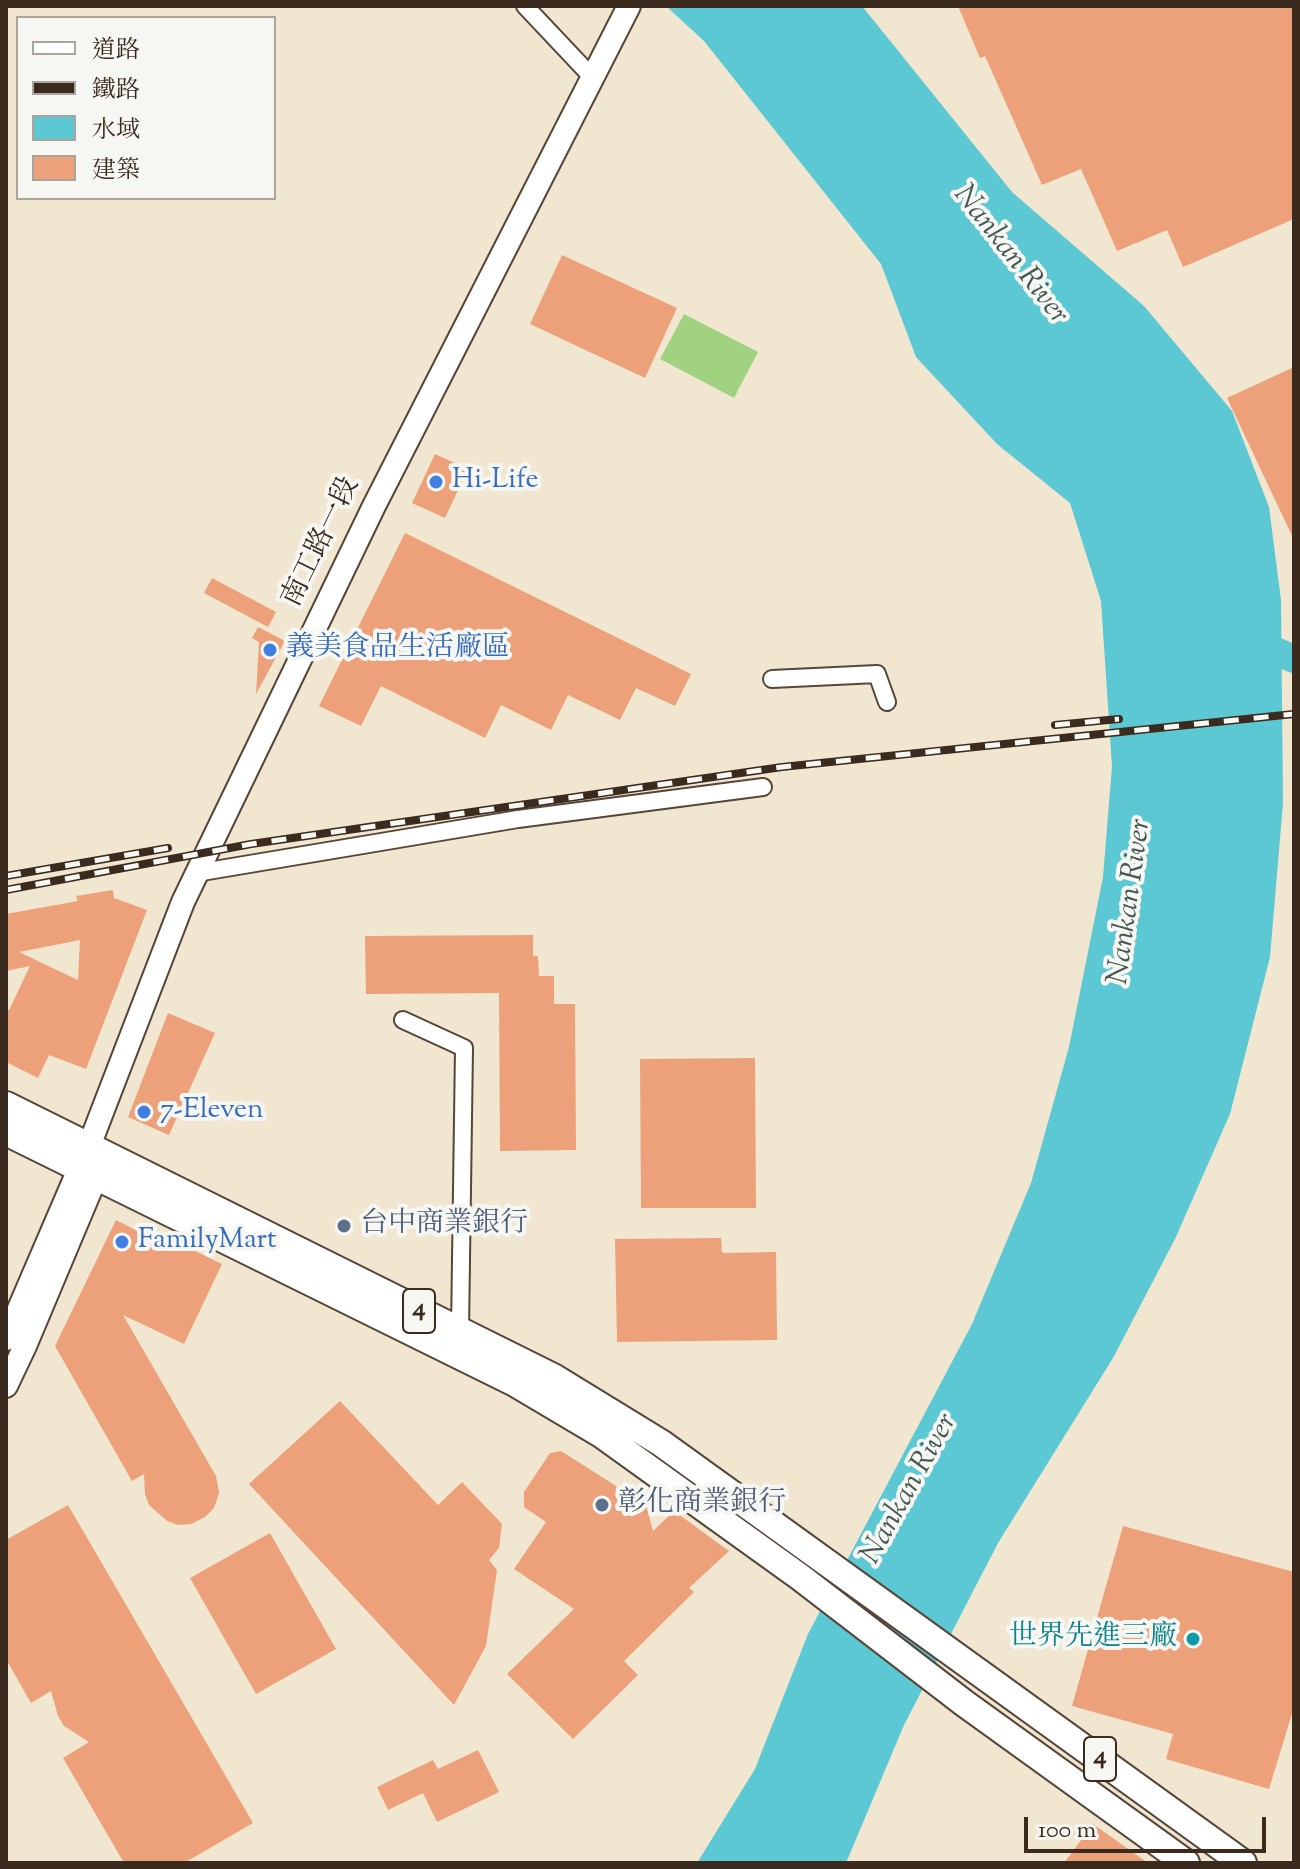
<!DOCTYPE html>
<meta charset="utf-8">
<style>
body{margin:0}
#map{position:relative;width:1300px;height:1869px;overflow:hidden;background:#f1e6d0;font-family:"Sorts Mill Goudy","Noto Serif TC",serif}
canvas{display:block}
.frame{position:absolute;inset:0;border:8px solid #3b2a1e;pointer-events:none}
.legend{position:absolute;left:16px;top:16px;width:260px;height:184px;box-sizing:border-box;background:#f6f6f2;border:2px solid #aba49d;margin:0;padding:10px 14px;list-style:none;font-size:24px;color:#3b2a1e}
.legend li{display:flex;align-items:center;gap:16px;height:40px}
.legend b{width:40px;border:2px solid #aba49d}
.scale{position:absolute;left:1024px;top:1817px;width:242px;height:36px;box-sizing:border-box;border:4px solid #3b2a1e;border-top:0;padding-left:10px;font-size:24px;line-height:28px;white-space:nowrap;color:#3b2a1e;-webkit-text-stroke:6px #f6f6f2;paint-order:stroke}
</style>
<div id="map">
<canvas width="1300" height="1869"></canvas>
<div class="frame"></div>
<ul class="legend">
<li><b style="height:10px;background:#fff"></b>道路</li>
<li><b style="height:10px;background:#3b2a1e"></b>鐵路</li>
<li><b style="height:22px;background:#5cc8d3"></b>水域</li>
<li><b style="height:22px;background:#eca17b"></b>建築</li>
</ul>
<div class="scale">100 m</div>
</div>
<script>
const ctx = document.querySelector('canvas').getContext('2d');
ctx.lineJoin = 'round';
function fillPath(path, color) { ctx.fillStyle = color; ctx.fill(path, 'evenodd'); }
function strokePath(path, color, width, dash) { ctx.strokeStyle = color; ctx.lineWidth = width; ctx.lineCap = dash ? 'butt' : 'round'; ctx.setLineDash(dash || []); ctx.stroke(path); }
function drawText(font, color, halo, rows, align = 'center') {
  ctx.font = font + ' "Sorts Mill Goudy","Noto Serif TC",serif'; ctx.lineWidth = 8; ctx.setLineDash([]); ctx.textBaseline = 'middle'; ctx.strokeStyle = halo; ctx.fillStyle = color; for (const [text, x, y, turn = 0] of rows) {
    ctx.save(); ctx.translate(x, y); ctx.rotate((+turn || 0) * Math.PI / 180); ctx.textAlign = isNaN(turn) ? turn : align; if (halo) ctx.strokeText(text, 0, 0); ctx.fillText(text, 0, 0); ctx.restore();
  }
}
const green = new Path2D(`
 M684,314L758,352L734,398L660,359Z`);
const water = new Path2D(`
 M666,6H862L1012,192L1144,306L1232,411L1269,507L1281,600L1283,803L1270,957L1230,1114L1175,1239L1113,1358L998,1543L904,1725L846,1863H697L755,1769L808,1634L972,1324L1031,1183L1069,1047L1103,877L1112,766L1101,601L1070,503L997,444L916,357L881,264L704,41Z`);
const river = new Path2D(`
 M1247,639L1294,659`);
const building = new Path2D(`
 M958,6H1294V219L1183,267L1167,230L1117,251L1081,169L1042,185L985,56L980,58Z
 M562,255L677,308L645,378L530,324Z
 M1294,367V540L1227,398Z
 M435,454L468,469L445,518L412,503Z
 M405,533L691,674L675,706L636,688L620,720L568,695L551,730L501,705L485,738L381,686L361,726L319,706Z
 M212,578L276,612L268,627L204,593Z
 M258,627L285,641L256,694L259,642L252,638Z
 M113,890L114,898L147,910L86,1069L49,1055L38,1078L6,1062V1009L9,1010L30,966L6,971V914L78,901L76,896ZM80,940L78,980L19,952Z
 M533,935V956H538L539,976H554V1004H575L576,1150L500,1151L499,993L366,994L365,936Z
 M168,1013L215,1033L169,1135L128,1117Z
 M755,1058L756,1208H641L640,1059Z
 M116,1220L177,1251L181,1244L222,1264L184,1344L123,1315L216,1476L219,1493L214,1508L205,1517L191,1524L178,1525L167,1521L149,1505L145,1494L144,1474L132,1481L55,1346Z
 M721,1238L722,1253L776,1252L777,1340L617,1342L615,1239Z
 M340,1401L438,1505L462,1482L502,1524L499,1548L489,1560L497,1570L486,1646L454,1705L249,1484Z
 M561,1451L646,1505L653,1531L674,1511L729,1551L689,1588L694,1592L624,1661L638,1675L573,1739L507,1674L574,1609L514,1569L546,1522L524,1507V1492L550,1453Z
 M68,1505L253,1823L184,1863H124L63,1758L89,1742L64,1726L58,1716L51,1691L31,1703L6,1659V1540Z
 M1123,1526L1294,1572V1707L1269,1789L1166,1759L1173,1734L1072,1706Z
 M270,1533L336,1649L256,1694L190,1578Z
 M478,1750L499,1792L437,1822L423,1793L388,1810L377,1787L433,1760L438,1769Z
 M1093,1824L1148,1863H1064Z`);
const minor = new Path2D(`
 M525,6L592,77
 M772,679L877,674L887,702
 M196,873L518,819L763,787
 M403,1020L464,1048L460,1331`);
const tertiary = new Path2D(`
 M6,1339L89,1146L183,902L374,506L629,6
 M6,1386L25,1346L96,1177L92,1159`);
const primary = new Path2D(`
 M6,1105L555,1378L661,1443L1243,1863
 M6,1132L515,1383L601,1434L800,1577L964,1703L1186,1863`);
const rail = new Path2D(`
 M1055,725L1119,719
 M6,876L168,848
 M6,890L251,844L782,767L1294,714`);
const markers = [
 [436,482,8,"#3f7fe0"],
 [270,650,8,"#3f7fe0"],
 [144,1112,8,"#3f7fe0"],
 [344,1226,8,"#5c6f8a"],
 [122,1242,8,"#3f7fe0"],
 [602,1505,8,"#5c6f8a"],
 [1193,1639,8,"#0f9aa8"]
];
const shields = [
 [419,1311,32],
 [1100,1759,32]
];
const shieldNames = [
 ["4",419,1311],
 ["4",1100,1759]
];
const shopNames = [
 ["Hi-Life",452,482],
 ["義美食品生活廠區",286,650],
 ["7-Eleven",160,1112],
 ["FamilyMart",138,1242]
];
const streetNames = [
 ["南工路一段",323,543,-64]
];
const serviceNames = [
 ["台中商業銀行",360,1226],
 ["彰化商業銀行",618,1505]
];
const cultureNames = [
 ["世界先進三廠",1177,1639]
];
const waterNames = [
 ["Nankan River",1009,256,52],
 ["Nankan River",1132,902,-82],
 ["Nankan River",911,1490,-61]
];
fillPath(green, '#a0d282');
fillPath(water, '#5cc8d3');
strokePath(river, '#5cc8d3', 28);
fillPath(building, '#eca17b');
strokePath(minor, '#564639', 20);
strokePath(tertiary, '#564639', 26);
strokePath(primary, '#564639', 30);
strokePath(minor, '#fff', 16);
strokePath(tertiary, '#fff', 22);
strokePath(primary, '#fff', 26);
strokePath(rail, '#3b2a1e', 8);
strokePath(rail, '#f6f6f2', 5, [15]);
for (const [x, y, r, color] of markers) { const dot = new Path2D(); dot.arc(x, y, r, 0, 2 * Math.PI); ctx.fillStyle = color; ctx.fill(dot); strokePath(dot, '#f6f6f2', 3); }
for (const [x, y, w] of shields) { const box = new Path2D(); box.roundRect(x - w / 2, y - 22, w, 44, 6); ctx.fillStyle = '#f6f6f2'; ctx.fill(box); strokePath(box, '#3b2a1e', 2); }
drawText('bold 26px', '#3b2a1e', null, shieldNames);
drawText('28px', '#366cbe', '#f6f6f2', shopNames, 'left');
drawText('28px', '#3b2a1e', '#f6f6f2', streetNames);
drawText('28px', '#4e5e75', '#f6f6f2', serviceNames, 'left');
drawText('28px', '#0d838f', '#f6f6f2', cultureNames, 'right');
drawText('italic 30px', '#455954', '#f6f6f2', waterNames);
</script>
